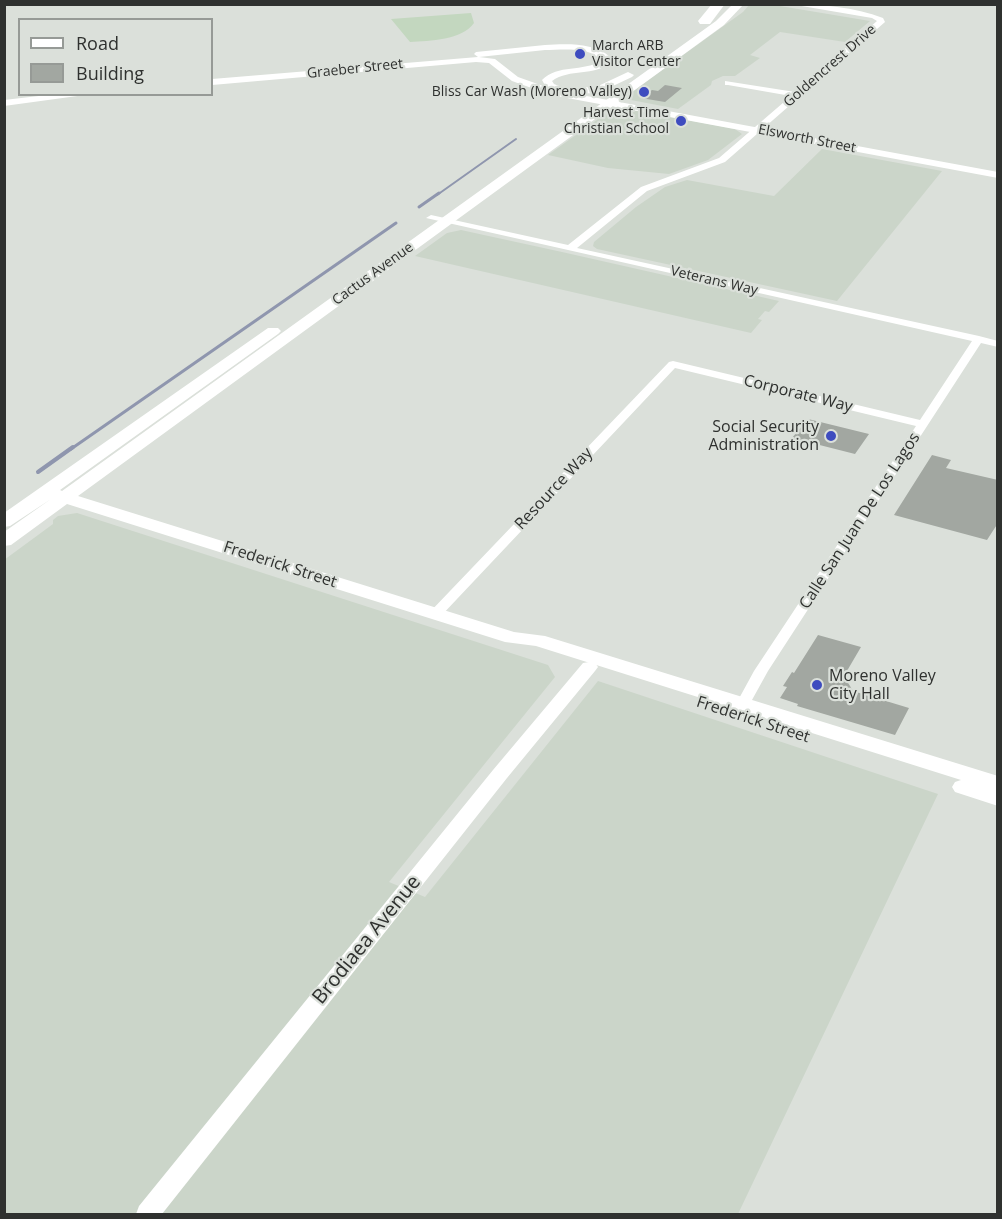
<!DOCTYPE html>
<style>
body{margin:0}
#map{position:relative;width:1002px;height:1219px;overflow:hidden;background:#dbe0da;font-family:"Open Sans",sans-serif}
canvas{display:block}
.frame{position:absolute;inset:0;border:6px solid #2f312f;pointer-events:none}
.legend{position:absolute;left:18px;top:18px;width:195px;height:78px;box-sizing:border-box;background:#dbe0da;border:2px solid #969a96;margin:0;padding:8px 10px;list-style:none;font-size:18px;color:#2f312f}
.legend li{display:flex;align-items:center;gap:12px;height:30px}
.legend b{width:30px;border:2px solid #969a96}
</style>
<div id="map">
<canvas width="1002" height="1219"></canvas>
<div class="frame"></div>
<ul class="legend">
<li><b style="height:8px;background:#fff"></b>Road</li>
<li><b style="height:16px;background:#a2a7a1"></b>Building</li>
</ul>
</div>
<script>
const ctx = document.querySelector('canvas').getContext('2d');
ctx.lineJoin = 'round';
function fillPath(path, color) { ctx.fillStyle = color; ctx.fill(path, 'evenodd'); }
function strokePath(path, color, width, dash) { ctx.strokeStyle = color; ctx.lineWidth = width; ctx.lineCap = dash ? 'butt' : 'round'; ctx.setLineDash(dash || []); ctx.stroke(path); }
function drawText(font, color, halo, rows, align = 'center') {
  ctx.font = font + ' "Open Sans",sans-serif'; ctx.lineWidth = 4.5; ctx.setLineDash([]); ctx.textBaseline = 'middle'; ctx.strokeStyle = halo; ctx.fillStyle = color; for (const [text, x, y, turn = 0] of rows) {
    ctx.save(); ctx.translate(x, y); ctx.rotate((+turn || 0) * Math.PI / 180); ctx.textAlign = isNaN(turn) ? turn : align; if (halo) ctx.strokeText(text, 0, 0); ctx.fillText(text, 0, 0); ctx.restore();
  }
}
const built = new Path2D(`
 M749,5H774L870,21L845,42L780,32L750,55L760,58L735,76H723L712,81L711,85L678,109L631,100L626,96L743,12Z
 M624,108L735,129L742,134L708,160L669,174L608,168L548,155L612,109Z
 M822,149L942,171L837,301L597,249L593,246L594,242L636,207L665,187L687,180L774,196Z
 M461,230L562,252L779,301L769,312L765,311L758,319L762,320L751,333L415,256L447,233Z
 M77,513L548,665L555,677L389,882L425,897L598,681L938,794L738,1214H5L4,560L53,524V520L58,516Z`);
const green = new Path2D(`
 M471,13L474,23C462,40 430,41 410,42L391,19Z`);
const streamFar2 = new Path2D(`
 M437,195L516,139`);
const streamFar1 = new Path2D(`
 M419,207L439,193
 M71,449L396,223`);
const stream = new Path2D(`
 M38,472L73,447`);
const building = new Path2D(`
 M665,85L682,88L665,102L641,98L652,90L658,91Z
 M808,419L869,434L855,454L792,438Z
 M932,455L951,460L946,468L998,480V523L987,540L894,515Z
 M818,635L861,647L844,676L853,691L909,708L895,735L797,706L798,704L780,698L787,687L783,686L792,672L794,673Z`);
const minor = new Path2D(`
 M790,4C820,4 855,7 883,18L885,22L725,162L647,191L577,248L979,336L998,341V347L981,343L768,671L742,718L737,720L730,715L754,671L916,426L675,368L440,617H430L428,614L669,362L673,361L920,420L972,341L426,218L431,215L568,245L641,187L719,158L791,96L728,85H725V81L795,92L877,21L872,18Z`);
const tertiary = new Path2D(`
 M545,45C566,44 593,42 610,57L611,62C594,77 570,68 552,81L554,84L564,88L565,92L998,172V178L551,95L512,81L489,63L476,62L212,85V79L478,57L474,54L476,52ZM545,50C562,50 591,46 601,61C583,72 558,64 542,80L546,87L518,77L495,59L479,57Z
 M56,94H92L4,106V100Z
 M589,662L595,663L598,667L595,671L507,778L162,1214H136L139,1206L493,770L583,663Z`);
const secondary = new Path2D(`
 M733,4H744L724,25L78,496L514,632L545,636L998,776V806L955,792L952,787L955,782L961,780L536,646L505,642L67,504L11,545L4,546V532L51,499L10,526L4,527V513L268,328H278L281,331L278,334L60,490L62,491L716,21Z
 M628,72L634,75L632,77L598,93L564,94L558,91L564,88L596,87Z`);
const motorway = new Path2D(`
 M712,4H725L710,24H700L698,21Z`);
const markers = [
 [580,54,6,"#3e4cbf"],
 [644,92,6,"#3e4cbf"],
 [681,121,6,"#3e4cbf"],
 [831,436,6,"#3e4cbf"],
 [817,685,6,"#3e4cbf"]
];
const farPoinames = [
 ["March ARB",592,46,"left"],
 ["Visitor Center",592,62,"left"],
 ["Bliss Car Wash (Moreno Valley)",632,92],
 ["Harvest Time",669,113],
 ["Christian School",669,129]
];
const farStreetnames = [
 ["Goldencrest Drive",830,66,-41],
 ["Graeber Street",355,69,-6],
 ["Elsworth Street",807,139,11],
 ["Cactus Avenue",373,274,-36],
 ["Veterans Way",714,281,13]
];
const streetNames = [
 ["Corporate Way",798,394,14],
 ["Resource Way",554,489,-47],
 ["Calle San Juan De Los Lagos",860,521,-57],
 ["Frederick Street",280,565,18],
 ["Frederick Street",753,720,18]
];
const poiNames = [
 ["Social Security",819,427],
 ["Administration",819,445],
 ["Moreno Valley",829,676,"left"],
 ["City Hall",829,694,"left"]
];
const nearStreetnames = [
 ["Brodiaea Avenue",367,940,-51]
];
fillPath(built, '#cbd5c9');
fillPath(green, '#c3d7bf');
strokePath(streamFar2, '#8f96ae', 2);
strokePath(streamFar1, '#8f96ae', 3);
strokePath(stream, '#8f96ae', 4);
fillPath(building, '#a2a7a1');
fillPath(minor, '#fff');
fillPath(tertiary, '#fff');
fillPath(secondary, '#fff');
fillPath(motorway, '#fff');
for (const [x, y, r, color] of markers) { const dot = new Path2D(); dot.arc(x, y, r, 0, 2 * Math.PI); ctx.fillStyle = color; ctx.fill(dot); strokePath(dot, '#dbe0da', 2); }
drawText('14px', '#2f312f', '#dbe0da', farPoinames, 'right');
drawText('14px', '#2f312f', '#dbe0da', farStreetnames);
drawText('16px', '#2f312f', '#dbe0da', streetNames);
drawText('16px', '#2f312f', '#dbe0da', poiNames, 'right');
drawText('20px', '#2f312f', '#dbe0da', nearStreetnames);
</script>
